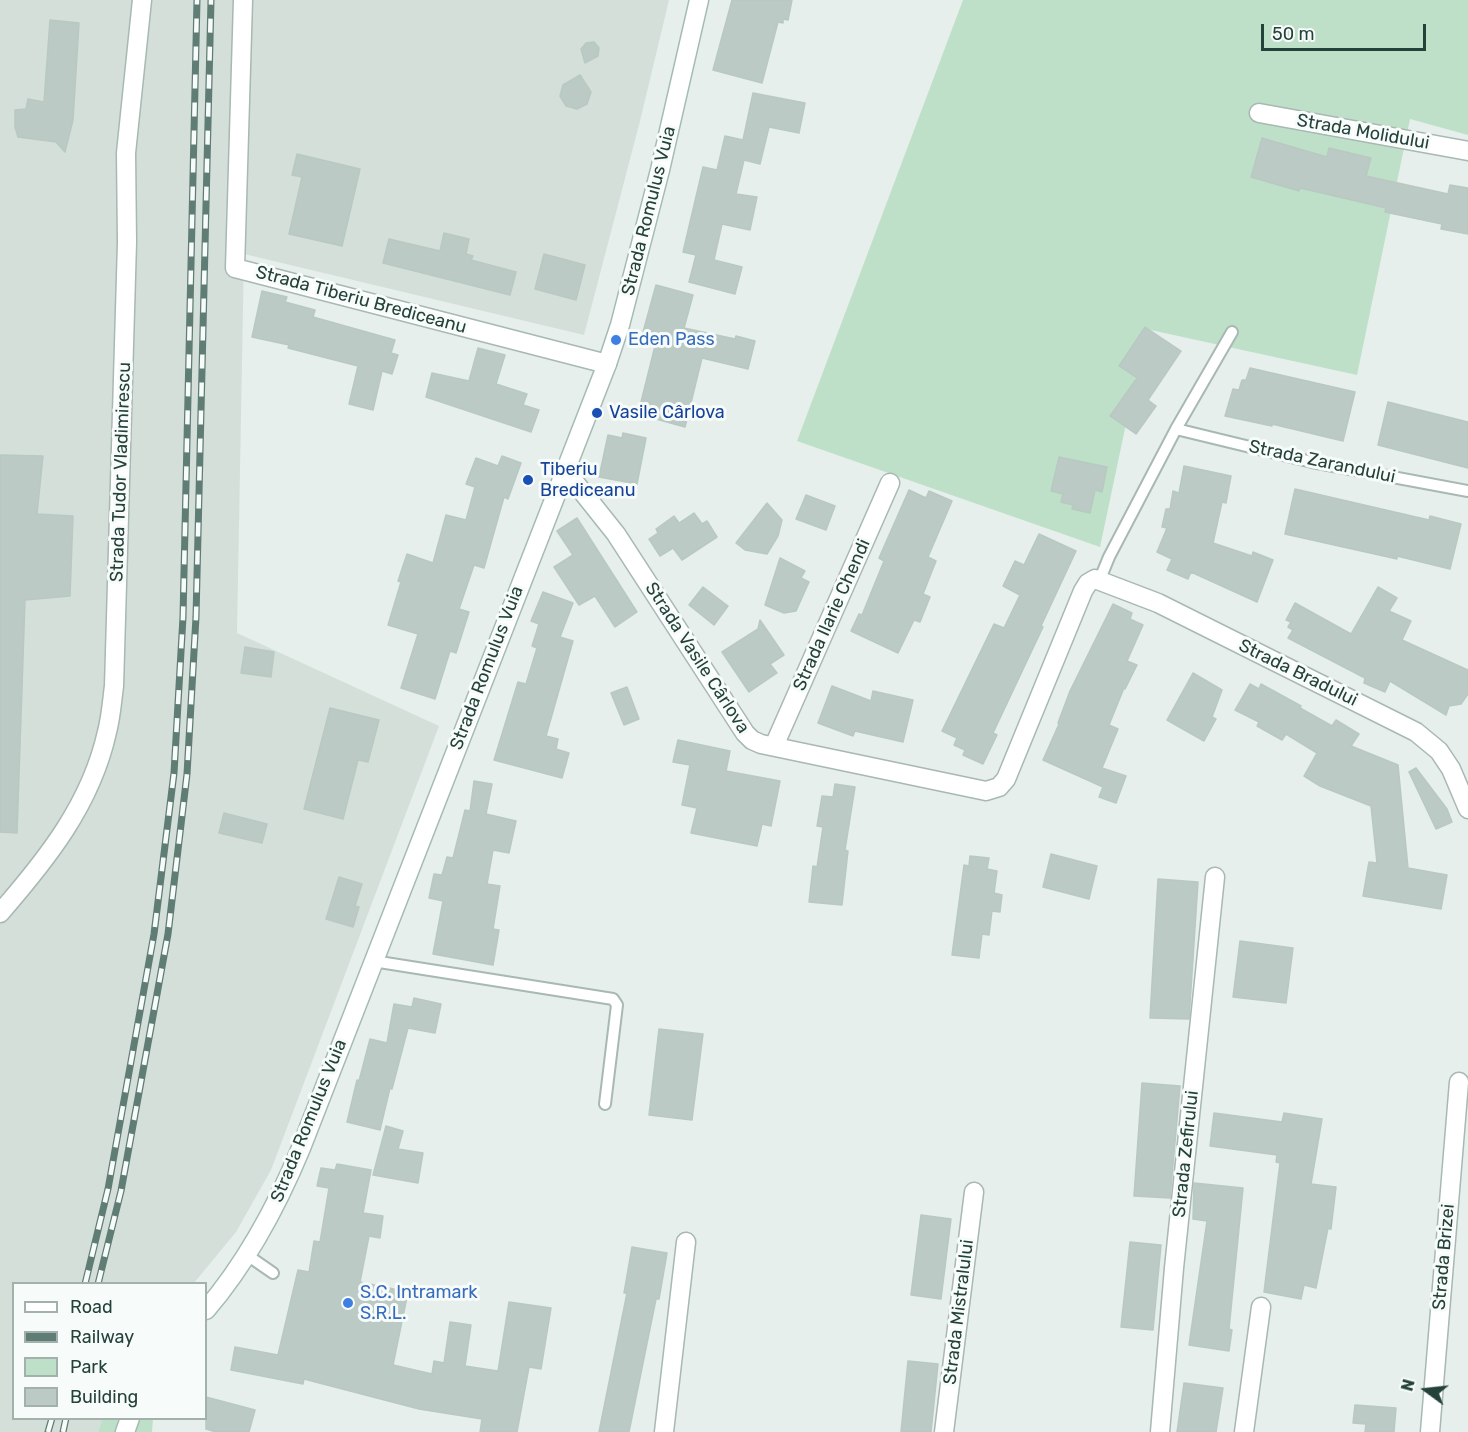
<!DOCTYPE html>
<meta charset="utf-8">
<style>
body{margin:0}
#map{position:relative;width:1468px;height:1432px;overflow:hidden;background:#e6efeb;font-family:Rubik,sans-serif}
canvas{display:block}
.legend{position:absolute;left:12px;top:1282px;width:195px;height:138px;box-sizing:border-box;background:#f7fbf9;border:2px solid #a3b1ad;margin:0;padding:8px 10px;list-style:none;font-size:18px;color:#24423a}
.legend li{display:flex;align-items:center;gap:12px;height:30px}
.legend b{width:30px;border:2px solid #a3b1ad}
.north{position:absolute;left:1396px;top:1360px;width:60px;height:60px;-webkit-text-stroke:4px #f7fbf9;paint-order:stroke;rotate:285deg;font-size:16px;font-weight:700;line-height:24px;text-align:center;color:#24423a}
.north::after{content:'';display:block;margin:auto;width:21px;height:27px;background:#24423a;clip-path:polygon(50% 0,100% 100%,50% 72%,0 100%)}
.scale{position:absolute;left:1261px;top:24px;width:165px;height:27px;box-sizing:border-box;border:3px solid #24423a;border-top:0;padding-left:8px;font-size:18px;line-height:21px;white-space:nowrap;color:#24423a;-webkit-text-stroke:4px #f7fbf9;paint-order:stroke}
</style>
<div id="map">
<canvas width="1468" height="1432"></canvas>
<ul class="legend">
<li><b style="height:8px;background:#fff"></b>Road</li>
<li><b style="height:8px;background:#5f7d75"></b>Railway</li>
<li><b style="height:16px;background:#bfe0c8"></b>Park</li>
<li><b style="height:16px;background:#bbcac4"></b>Building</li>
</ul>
<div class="north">N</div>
<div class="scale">50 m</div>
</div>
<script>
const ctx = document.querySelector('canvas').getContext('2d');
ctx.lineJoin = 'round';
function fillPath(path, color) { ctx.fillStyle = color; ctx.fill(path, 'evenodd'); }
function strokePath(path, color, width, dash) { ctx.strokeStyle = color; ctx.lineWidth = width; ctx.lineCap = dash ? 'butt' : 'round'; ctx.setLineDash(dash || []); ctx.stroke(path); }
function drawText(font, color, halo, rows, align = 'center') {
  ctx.font = font + ' Rubik,sans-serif'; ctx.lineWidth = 6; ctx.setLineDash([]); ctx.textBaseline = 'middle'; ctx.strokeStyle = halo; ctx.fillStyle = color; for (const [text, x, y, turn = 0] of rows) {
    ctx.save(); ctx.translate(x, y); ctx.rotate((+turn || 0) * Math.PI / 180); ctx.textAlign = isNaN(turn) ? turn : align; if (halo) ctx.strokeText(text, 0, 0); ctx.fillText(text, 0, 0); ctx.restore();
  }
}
const built = new Path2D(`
 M0,0H669L640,121L584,335L244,254L237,633L439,726L271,1170L236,1232L194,1283L14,1284V1418L102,1419L98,1432H0Z`);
const green = new Path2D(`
 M963,0H1468V135L1410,119L1357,375L1146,329L1100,547L797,441Z
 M102,1419H153L152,1432H98Z`);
const building = new Path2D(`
 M732,0H792L788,20L783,19V23L778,22L762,83L713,70Z
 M50,20L79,23L73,120L65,152L56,142L18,137L15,127V110L26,109L28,99L44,102Z
 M594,42L599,48L598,56L585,63L581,49L586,43Z
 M580,75L591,92L587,104L577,109L566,106L560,96L563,85Z
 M753,93L805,103L799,133L769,127L760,164L744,160L736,194L757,197L750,230L722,224L714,260L742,267L735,294L689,282L696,255L683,252L703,167L717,170L725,136L743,140Z
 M1262,138L1327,157L1329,148L1371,158L1366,176L1448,194L1450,185L1468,188V234L1441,229L1442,224L1385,212L1386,208L1300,188L1299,191L1251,177Z
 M297,154L360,169L342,246L289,234L302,177L292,175Z
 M444,233L469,239L466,254L473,256L471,260L516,272L510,295L383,263L389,239L440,251Z
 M544,254L585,265L576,300L535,289Z
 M656,285L693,295L684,328L735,339L736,336L755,341L748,369L702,358L685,427L638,414L655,346L640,343Z
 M262,291L287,297L285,302L315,310L313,317L395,340L391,353L398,355L392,374L382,371L373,410L349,404L358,366L288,348L289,345L252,337Z
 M1145,327L1181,351L1148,400L1156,406L1136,434L1110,416L1137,378L1119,366Z
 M478,348L505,355L496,384L527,394L523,405L539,410L531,432L426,397L432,373L469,381Z
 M1250,368L1355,392L1343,441L1272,424V426L1225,416L1233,389L1239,390L1242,380H1246Z
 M1388,402L1468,422V468L1378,445Z
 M623,433L646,438L637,484L599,477L608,435L622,438Z
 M0,455L43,456L37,514L73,516L70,596L25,600L17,833L0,832Z
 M502,456L521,463L508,499L504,497L484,568L474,565L459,609L469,612L456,653L450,651L435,699L401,688L418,634L388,625L401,582L398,581L407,554L433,563L446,515L466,520L475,487L466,484L476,458L498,466Z
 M1059,457L1107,467L1102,492L1095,490L1090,513L1072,509L1073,505L1061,502L1063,494L1051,491Z
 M1184,466L1231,476L1226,503L1222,502L1213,543L1252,556L1253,552L1273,560L1257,602L1191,572L1188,579L1167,570L1172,559L1157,552L1167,528L1162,527L1166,509H1170L1173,491L1179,493Z
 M1295,489L1429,520L1430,516L1461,524L1450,569L1397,556V559L1285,534Z
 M909,490L926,498L929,491L952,501L928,557L936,561L923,594L930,597L920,622L914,620L898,653L851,631L859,614L862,615L884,561L879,558Z
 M806,495L835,506L826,530L796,519Z
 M767,503L782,520L778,536L767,554L745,550L736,543Z
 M694,513L702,524L707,521L717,537L682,560L673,548L660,556L649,539L658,533L656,529L674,516L679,523Z
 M577,518L637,612L615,627L595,596L579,605L554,567L573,555L557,531Z
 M1039,534L1076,551L1041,626L1043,627L993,733L997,735L983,764L963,755L965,750L954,745L957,738L942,731L994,624L1004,628L1020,595L1003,586L1015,561L1024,565Z
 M780,558L805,571L801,578L809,582L796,611L784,613L765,605Z
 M703,587L728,606L714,625L689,605Z
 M1378,587L1397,598L1389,611L1411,621L1402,640L1468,670V694L1461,704L1449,706L1446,715L1390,681L1385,692L1364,683L1365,678L1288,638L1293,630L1288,627L1291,622L1286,620L1295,603L1351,634Z
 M543,592L573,603L560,637L573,641L546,736L558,739L556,749L569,753L562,778L494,760L518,682L526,684L537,648L532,646L539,624L531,621Z
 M1113,604L1132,613L1130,619L1143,625L1127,661L1137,665L1125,689L1124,688L1109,725L1118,729L1102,768L1126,776L1116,803L1099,797L1103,787L1043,760L1059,724L1058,723L1070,691Z
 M760,620L784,655L770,664L777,673L749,692L722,652L758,629Z
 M245,647L274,652L271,677L241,673Z
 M1193,673L1222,690L1212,717L1216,719L1204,741L1167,720Z
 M1250,684L1259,689L1261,684L1301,706L1300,708L1332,726L1336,720L1359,734L1351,746L1398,765L1408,868L1447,875L1441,909L1363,896L1369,862L1377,863L1371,806L1320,786L1304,776L1317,753L1286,734L1282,740L1257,726L1259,722L1235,710Z
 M832,686L871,701L873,691L913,700L903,742L855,731L853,736L818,723Z
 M627,687L639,719L624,725L611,693Z
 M330,708L379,720L368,762L358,760L343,819L304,809Z
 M678,740L730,751L726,771L780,781L771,826L762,824L757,846L691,833L697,808L682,805L690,765L673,762Z
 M1416,768L1447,809L1452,822L1436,829L1409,772Z
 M474,781L492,784L486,814L516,821L509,853L493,850L487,884L500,886L493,929L499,930L493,965L433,954L443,901L429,898L434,874L442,875L447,857L453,858L465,810L470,811Z
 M835,784L855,787L845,850L848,851L842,905L809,902L813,866L817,867L823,827L817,826L822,796L833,797Z
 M224,813L267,824L262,843L219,833Z
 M1051,854L1097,866L1089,899L1043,887Z
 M970,856L989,858L987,869L997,871L994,893L1002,895L1000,912L992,911L989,935L982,934L979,958L952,955L964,865L969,866Z
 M339,877L362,884L355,906L359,907L353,927L326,919Z
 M1158,879L1198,882L1189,1019L1150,1018Z
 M1240,941L1293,948L1286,1003L1233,997Z
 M414,998L441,1004L435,1033L408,1028L392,1089L390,1088L380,1130L347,1122L357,1080L359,1081L370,1039L387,1043L394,1004L412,1007Z
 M659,1029L703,1034L692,1120L649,1115Z
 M1142,1083L1180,1086L1170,1198L1134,1196Z
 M1214,1113L1282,1122L1284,1113L1322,1119L1311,1184L1336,1187L1331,1229L1328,1228L1316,1288L1304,1285L1301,1299L1264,1292L1280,1163L1276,1162L1277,1155L1210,1146Z
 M386,1126L403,1131L398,1149L423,1153L418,1183L373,1175Z
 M337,1164L371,1170L363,1213L383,1216L380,1238L369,1236L360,1282L408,1292L393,1365L432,1374L434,1361L444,1363L450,1322L471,1325L465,1366L498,1371L509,1302L551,1308L541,1369L529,1367L517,1432H480L482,1419L419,1409L304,1379L303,1384L231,1370L235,1347L278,1355L298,1270L309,1272L314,1241L320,1242L329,1188L317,1186L321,1168L335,1170Z
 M1194,1183L1243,1188L1229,1329L1232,1330L1229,1351L1189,1345L1207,1221L1193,1219Z
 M921,1215L951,1219L941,1299L911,1295Z
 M1130,1242L1161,1245L1153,1330L1121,1327Z
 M632,1247L667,1253L659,1299H656L629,1432H599L627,1293H624Z
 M908,1361L938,1364L931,1432H901Z
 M1184,1383L1223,1388L1216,1432H1177Z
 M206,1397L255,1410L249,1432H216L206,1429Z
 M1355,1405L1396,1408L1394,1432H1365L1366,1424L1353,1423Z`);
const lane = new Path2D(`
 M1176,429L1232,332
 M1100,579L1109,557L1176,429L1312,462L1468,491
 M373,961L613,999L617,1005L605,1104
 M247,1255L273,1273`);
const street = new Path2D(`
 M243,0L235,268L607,364
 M1259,113L1468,151
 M565,470L616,534L745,733L752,740L761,744L986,791L999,787L1006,779L1083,591L1088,583L1095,579L1158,603L1416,732L1439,751L1451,769L1468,809
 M774,746L890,483
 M0,913C47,859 91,804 107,732C111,717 112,701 114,686L127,242L126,153L142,0
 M664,1432L686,1242
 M944,1432L974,1192
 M1160,1432L1174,1268L1215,877
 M1244,1432L1261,1307
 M1430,1432L1459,1082`);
const secondary = new Path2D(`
 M206,1310C247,1262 277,1206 301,1148L607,364L620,325L660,170L699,0
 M125,1432L130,1418`);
const rail = new Path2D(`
 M85,1284L108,1189L154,934L174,773L183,617L197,0
 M98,1284L121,1191L168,934L187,774L196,617L211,0
 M48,1432L52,1418
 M63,1432L66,1418`);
const markers = [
 [616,340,6,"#3f7fe0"],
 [597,413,6,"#1a4fb4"],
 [528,480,6,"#1a4fb4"],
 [348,1303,6,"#3f7fe0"]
];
const streetNames = [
 ["Strada Molidului",1363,132,10],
 ["Strada Romulus Vuia",649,211,-76],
 ["Strada Tiberiu Brediceanu",361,300,15],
 ["Strada Zarandului",1322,462,12],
 ["Strada Tudor Vladimirescu",121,472,-88],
 ["Strada Ilarie Chendi",832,615,-66],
 ["Strada Vasile Cârlova",697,658,57],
 ["Strada Romulus Vuia",487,668,-69],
 ["Strada Bradului",1298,673,26],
 ["Strada Romulus Vuia",309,1121,-68],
 ["Strada Zefirului",1186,1154,-84],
 ["Strada Brizei",1444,1257,-85],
 ["Strada Mistralului",959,1312,-83]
];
const shopNames = [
 ["Eden Pass",628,340],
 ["S.C. Intramark",360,1293],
 ["S.R.L.",360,1314]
];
const transitNames = [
 ["Vasile Cârlova",609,413],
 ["Tiberiu",540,470],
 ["Brediceanu",540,491]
];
fillPath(built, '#d4dfda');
fillPath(green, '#bfe0c8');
fillPath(building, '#bbcac4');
strokePath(building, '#b8c9c2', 1.5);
strokePath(lane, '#a8b8b2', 14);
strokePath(street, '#a8b8b2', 21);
strokePath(secondary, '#a4bbb3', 21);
strokePath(lane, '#fff', 10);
strokePath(street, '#fff', 18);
strokePath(secondary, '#fff', 18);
strokePath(rail, '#5f7d75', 7);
strokePath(rail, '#f7fbf9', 4.5, [14]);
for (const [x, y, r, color] of markers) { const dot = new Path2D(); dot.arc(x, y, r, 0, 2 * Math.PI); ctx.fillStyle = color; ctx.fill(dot); strokePath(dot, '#f7fbf9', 2); }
drawText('18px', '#24423a', '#f7fbf9', streetNames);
drawText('18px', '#366cbe', '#f7fbf9', shopNames, 'left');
drawText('18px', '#164399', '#f7fbf9', transitNames, 'left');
</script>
